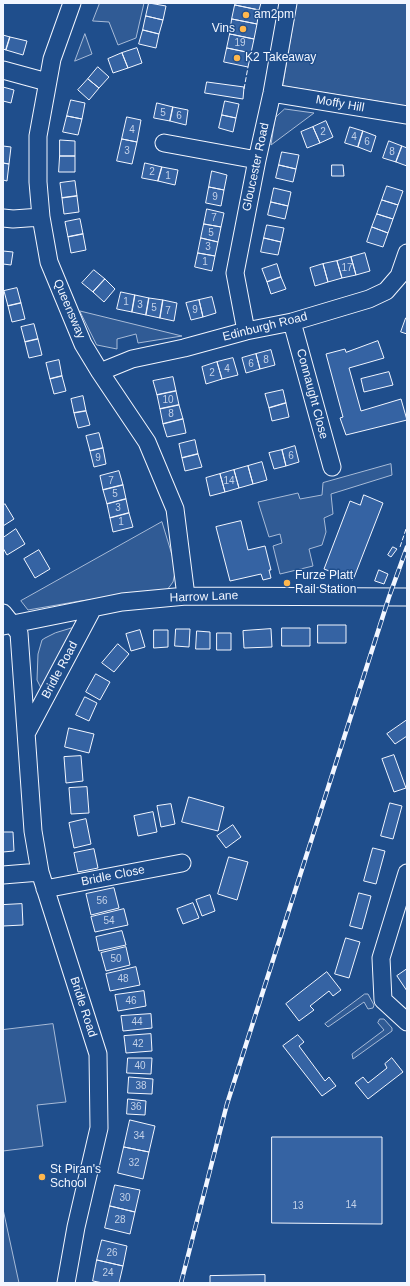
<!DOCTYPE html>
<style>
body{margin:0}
#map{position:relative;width:410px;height:1286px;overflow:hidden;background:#1f4e8c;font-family:Helvetica,sans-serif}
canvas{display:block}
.frame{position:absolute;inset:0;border:4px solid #f2f6ff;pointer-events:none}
</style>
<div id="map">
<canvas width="410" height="1286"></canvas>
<div class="frame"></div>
</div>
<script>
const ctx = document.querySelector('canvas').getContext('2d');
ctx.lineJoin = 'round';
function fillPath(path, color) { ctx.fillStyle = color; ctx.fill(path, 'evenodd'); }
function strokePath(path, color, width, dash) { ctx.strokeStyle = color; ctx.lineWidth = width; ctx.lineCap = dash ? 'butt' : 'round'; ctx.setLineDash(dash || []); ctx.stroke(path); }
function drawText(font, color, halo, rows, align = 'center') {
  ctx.font = font + ' Helvetica,sans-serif'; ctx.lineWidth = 3; ctx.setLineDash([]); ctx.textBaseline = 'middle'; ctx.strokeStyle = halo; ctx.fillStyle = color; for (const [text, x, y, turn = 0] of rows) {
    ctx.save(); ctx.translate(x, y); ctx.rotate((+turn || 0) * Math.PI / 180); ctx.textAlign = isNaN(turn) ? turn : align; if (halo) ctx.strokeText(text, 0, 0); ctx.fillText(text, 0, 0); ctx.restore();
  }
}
const built = new Path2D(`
 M100,3H144L136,38L118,45L109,22L93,21Z
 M297,3H407V106L283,86Z
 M85,34L92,54L75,61Z
 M285,109L314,113L271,145L275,118Z
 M80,311L182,336L138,343L136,334L117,339V349L97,345Z
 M391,464L392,475L331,494L333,514L324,518L326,532L322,545L309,549L313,566L280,574L273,546L282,543L280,534L269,537L258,502L298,493L300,499L322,495L323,483Z
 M162,522L176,568L173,582L167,590L80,601L28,610L21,601Z
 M72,628L79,630L41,688L37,680L38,654L42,640L45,638L55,633Z
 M365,994H368L374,1005L373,1008L368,1009L364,1002L328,1027L325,1024Z
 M380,1019H384L392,1028V1031L353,1059L352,1054L384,1030L378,1023Z
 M53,1024L66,1102L37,1105L43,1146L3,1151V1030Z
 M3,1209L19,1283H3Z`);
const building = new Path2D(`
 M149,3L166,6L163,20L146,16Z
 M236,3H261L259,10L235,5Z
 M235,5L259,10L257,24L232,19Z
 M146,16L163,20L159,34L143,30Z
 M232,19L257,24L254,39L230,34Z
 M143,30L159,34L156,48L139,44Z
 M230,34L254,39L251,53L227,48Z
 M3,35L10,37L6,50L3,49Z
 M10,37L27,41L23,55L6,50Z
 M137,48L142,63L128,68L122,53Z
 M227,48L251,53L248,67L224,62Z
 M122,53L128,68L113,73L108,59Z
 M98,67L109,77L99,88L88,79Z
 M88,79L99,88L89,100L78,90Z
 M207,82L244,87L243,99L205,93Z
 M3,87L14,90L11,103L3,101Z
 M71,100L85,103L82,119L67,116Z
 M225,101L239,104L236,118L222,115Z
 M157,103L173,107L170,121L154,118Z
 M173,107L188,110L186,125L170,121Z
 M222,115L236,118L233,132L219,128Z
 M67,116L82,119L78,135L63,132Z
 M127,117L141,120L137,142L122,139Z
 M326,121L333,137L320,143L313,127Z
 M313,127L320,143L307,148L301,132Z
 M350,127L363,131L358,147L345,143Z
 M363,131L376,136L371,152L358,147Z
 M122,139L137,142L132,164L117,161Z
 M60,140L75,141V156H60Z
 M389,141L402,146L396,162L383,158Z
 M3,146L11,147L9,164L3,163Z
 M402,146L407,148V166L396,162Z
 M282,152L299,155L296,169L279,165Z
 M60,156H75V172H59Z
 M3,163L9,164L7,181L3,180Z
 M145,163L162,167L158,181L142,178Z
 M279,165L296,169L293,182L276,178Z
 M332,165H343L344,176H332Z
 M162,167L178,170L175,185L158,181Z
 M212,171L227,175L224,190L209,187Z
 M75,181L77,196L62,198L60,183Z
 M387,186L403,191L398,205L382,200Z
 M209,187L224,190L221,206L206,203Z
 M274,188L291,192L288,206L271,202Z
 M77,196L79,212L64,214L62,198Z
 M382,200L398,205L393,219L377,214Z
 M271,202L288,206L285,219L268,215Z
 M207,209L224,213L221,227L204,224Z
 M377,214L393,219L388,233L372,227Z
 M80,219L83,234L68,237L65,222Z
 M204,224L221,227L218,242L201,238Z
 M267,225L284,228L281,242L264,238Z
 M372,227L388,233L383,247L367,242Z
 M83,234L86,250L71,253L68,237Z
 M201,238L218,242L215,256L198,253Z
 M264,238L281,242L278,255L261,252Z
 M3,251L13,252L11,265L3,264Z
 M198,253L215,256L212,271L195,267Z
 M365,253L370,271L356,275L351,257Z
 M351,257L356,275L342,278L337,261Z
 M337,261L342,278L328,282L323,264Z
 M277,264L281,277L267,282L262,269Z
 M323,264L328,282L315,286L310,268Z
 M94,270L105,279L93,292L82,283Z
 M281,277L286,289L271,294L267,282Z
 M105,279L115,289L104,302L93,292Z
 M17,288L21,303L8,306L4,291Z
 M121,292L135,295L132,312L117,309Z
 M135,295L149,298L146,315L132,312Z
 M212,297L216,313L203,317L199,300Z
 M149,298L163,300L160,318L146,315Z
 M163,300L177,303L174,321L160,318Z
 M199,300L203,317L191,320L186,303Z
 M21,303L25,319L12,322L8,306Z
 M406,318H407V334L401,332Z
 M34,324L38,339L25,342L21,327Z
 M38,339L42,355L29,358L25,342Z
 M378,341L384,358L349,368L361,411L401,399L407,420L346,435L340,418L343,417L326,354L345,349L346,352Z
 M271,350L275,365L260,369L256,354Z
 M256,354L260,369L246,373L242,358Z
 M233,358L238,375L222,379L217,362Z
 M59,360L62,376L50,379L46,363Z
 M217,362L222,379L206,384L202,367Z
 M389,372L393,385L364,392L361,379Z
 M62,376L66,391L54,394L50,379Z
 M173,377L176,391L157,395L153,381Z
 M283,390L286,403L269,408L265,394Z
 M176,391L179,405L160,409L157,395Z
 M83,396L86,411L74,413L71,399Z
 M286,403L289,417L272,421L269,408Z
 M179,405L183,419L163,424L160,409Z
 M86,411L90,425L78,428L74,413Z
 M183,419L186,433L167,437L163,424Z
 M99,433L103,448L90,451L86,436Z
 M195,440L198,454L182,458L179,444Z
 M295,446L299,462L286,466L282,450Z
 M103,448L106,464L94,467L90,451Z
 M282,450L286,466L274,469L269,453Z
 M198,454L202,467L185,471L182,458Z
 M262,462L267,480L253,484L248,466Z
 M248,466L253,484L239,488L234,470Z
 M234,470L239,488L225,492L220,474Z
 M119,471L123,485L103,490L100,476Z
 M220,474L225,492L210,496L206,478Z
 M123,485L126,499L107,504L103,490Z
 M364,495L383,503L353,580L324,569L350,501L360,505Z
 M126,499L129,513L110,518L107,504Z
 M5,504L14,519L3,526V506Z
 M129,513L133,527L113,532L110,518Z
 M241,521L248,550L265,546L271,570H269L271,578L263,580L261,574L230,581L216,527Z
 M16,529L25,544L7,555L3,548V538Z
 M393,547L397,549L391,557L388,555Z
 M39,550L50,569L35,578L24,559Z
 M379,570L388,574L384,584L375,581Z
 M318,625H346V643H318Z
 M282,628H310V646H282Z
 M176,629H190L189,647L175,646Z
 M271,629L272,647L244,648L243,631Z
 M140,630L145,647L131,651L126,634Z
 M154,630H168V647L154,648Z
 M197,631L210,632V649H196Z
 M217,633H231V650H217Z
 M118,644L129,654L114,672L102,663Z
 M96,674L110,682L100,700L86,692Z
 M85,697L97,703L89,721L76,715Z
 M407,720V736L395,744L387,734Z
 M69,728L94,734L89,753L65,747Z
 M394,755L406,788L394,792L382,759Z
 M81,756L83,781L66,783L64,757Z
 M87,787L89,813L71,814L69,788Z
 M189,797L224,807L218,831L182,822Z
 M390,803L402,806L393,839L381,836Z
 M171,804L175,824L161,827L157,806Z
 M153,812L157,832L138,836L134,816Z
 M86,819L91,844L74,848L69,823Z
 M233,825L241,837L226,848L217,836Z
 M3,832H13L14,851L3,852Z
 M373,848L385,851L376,884L364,881Z
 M94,849L98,868L78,872L74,853Z
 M229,857L248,862L237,900L218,894Z
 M114,888L119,908L91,915L86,894Z
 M359,893L371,896L362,929L350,926Z
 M210,895L215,911L202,916L196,900Z
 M193,903L199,918L183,924L177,909Z
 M22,904L23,925L3,926V905Z
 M124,909L128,925L95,932L91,917Z
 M122,931L126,945L99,951L96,937Z
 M346,938L360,942L349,978L335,974Z
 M126,947L130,965L106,971L101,953Z
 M136,967L140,985L110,991L106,974Z
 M407,969V991L397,976Z
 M327,972L341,990L333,996L329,991L310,1006L314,1010L299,1021L286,1004Z
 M144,991L146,1006L118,1011L115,995Z
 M151,1014L152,1028L123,1031L121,1016Z
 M151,1034L152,1051L126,1053L124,1036Z
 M298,1035L304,1042L299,1046L325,1081L329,1077L336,1086L322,1096L283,1046Z
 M128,1058H152L151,1074L127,1073Z
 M392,1058L403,1072L368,1099L355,1083L363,1077L368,1083L387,1068L385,1064Z
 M129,1077L153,1079L152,1094L128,1093Z
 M128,1099L146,1101L145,1115L127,1114Z
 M130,1120L155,1126L149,1152L124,1147Z
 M272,1137H382V1224L272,1223Z
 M124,1147L149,1152L143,1179L118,1173Z
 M115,1185L140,1190L135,1212L110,1206Z
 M110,1206L135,1212L130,1234L105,1228Z
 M102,1240L127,1246L123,1266L97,1260Z
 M97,1260L123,1266L119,1283H103L93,1281Z
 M265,1275V1283H210V1276Z`);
const minor = new Path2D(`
 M72,3L52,59L38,136V182L41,217L49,262L83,344L100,372L147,442L175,509L186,596
 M3,70L47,82
 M272,93L407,115
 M164,143L257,160
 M3,218L13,219L41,217
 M292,322L332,467
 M246,331L235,273L257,160L272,93L288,3
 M100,372L132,359L184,348L246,331L292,322L369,299L386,291L399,276L407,253
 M3,613L19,633L33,831L40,872L98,1054L99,1128L76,1227L66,1283
 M3,626L122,602L186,596L407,597
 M27,732L93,608
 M407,873L381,958L383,1000L407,1022
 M3,875L40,872
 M45,889L182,863`);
const rail = new Path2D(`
 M181,1283L227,1104L389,597L407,547`);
const fence = new Path2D(`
 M244,89L248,67
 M400,547L407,526`);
const markers = [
 [246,15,4,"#ffb74d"],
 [243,29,4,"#ffb74d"],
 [237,58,4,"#ffb74d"],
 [287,583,4,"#ffb74d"],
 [42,1177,4,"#ffb74d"]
];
const numberNames = [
 ["19",240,43],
 ["5",163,113],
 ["6",179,116],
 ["4",132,130],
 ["2",323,132],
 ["4",354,137],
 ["6",367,142],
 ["3",127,151],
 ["8",392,152],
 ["2",152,172],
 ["1",168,176],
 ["9",215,197],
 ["7",214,218],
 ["5",211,233],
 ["3",208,247],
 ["1",205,262],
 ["17",347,268],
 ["1",126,302],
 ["3",140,305],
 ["5",154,308],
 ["9",195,310],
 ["7",168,311],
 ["8",266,360],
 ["6",251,364],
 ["4",227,369],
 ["2",212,373],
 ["10",168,400],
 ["8",171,414],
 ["6",291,456],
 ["9",98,458],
 ["7",111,481],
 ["14",229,481],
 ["5",115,494],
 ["3",118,508],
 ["1",121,522],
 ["56",102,901],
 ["54",109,921],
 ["50",116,959],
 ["48",123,979],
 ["46",131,1001],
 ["44",137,1022],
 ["42",138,1044],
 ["40",140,1066],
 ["38",141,1086],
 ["36",136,1107],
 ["34",139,1136],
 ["32",134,1163],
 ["30",125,1198],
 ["14",351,1205],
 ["13",298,1206],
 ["28",120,1220],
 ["26",112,1253],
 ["24",108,1273]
];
const poiNames = [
 ["am2pm",254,15],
 ["Vins",235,29,"right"],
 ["K2 Takeaway",245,58],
 ["Furze Platt",295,576],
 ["Rail Station",295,590],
 ["St Piran's",50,1170],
 ["School",50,1184]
];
const streetNames = [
 ["Moffy Hill",340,104,10],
 ["Gloucester Road",256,167,-78],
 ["Queensway",69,309,67],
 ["Edinburgh Road",265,327,-14],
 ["Connaught Close",312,394,75],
 ["Harrow Lane",204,597,-2],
 ["Bridle Road",60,670,-62],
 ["Bridle Close",113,876,-11],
 ["Bridle Road",83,1007,72]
];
fillPath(built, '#305b95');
strokePath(built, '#a8bbd7', 1);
fillPath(building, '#3563a3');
strokePath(building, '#f2f6ff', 1);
strokePath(minor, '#f2f6ff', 19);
strokePath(minor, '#1f4e8c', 17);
strokePath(rail, '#f2f6ff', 4.5);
strokePath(rail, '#1f4e8c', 3, [9]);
strokePath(fence, '#f2f6ff', 1, [5, 2]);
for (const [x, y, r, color] of markers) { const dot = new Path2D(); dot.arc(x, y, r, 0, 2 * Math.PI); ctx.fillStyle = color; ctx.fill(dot); strokePath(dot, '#1f4e8c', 1.5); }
drawText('10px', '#c3d1e8', null, numberNames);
drawText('12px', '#f2f6ff', '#1f4e8c', poiNames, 'left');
drawText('12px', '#f2f6ff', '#1f4e8c', streetNames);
</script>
